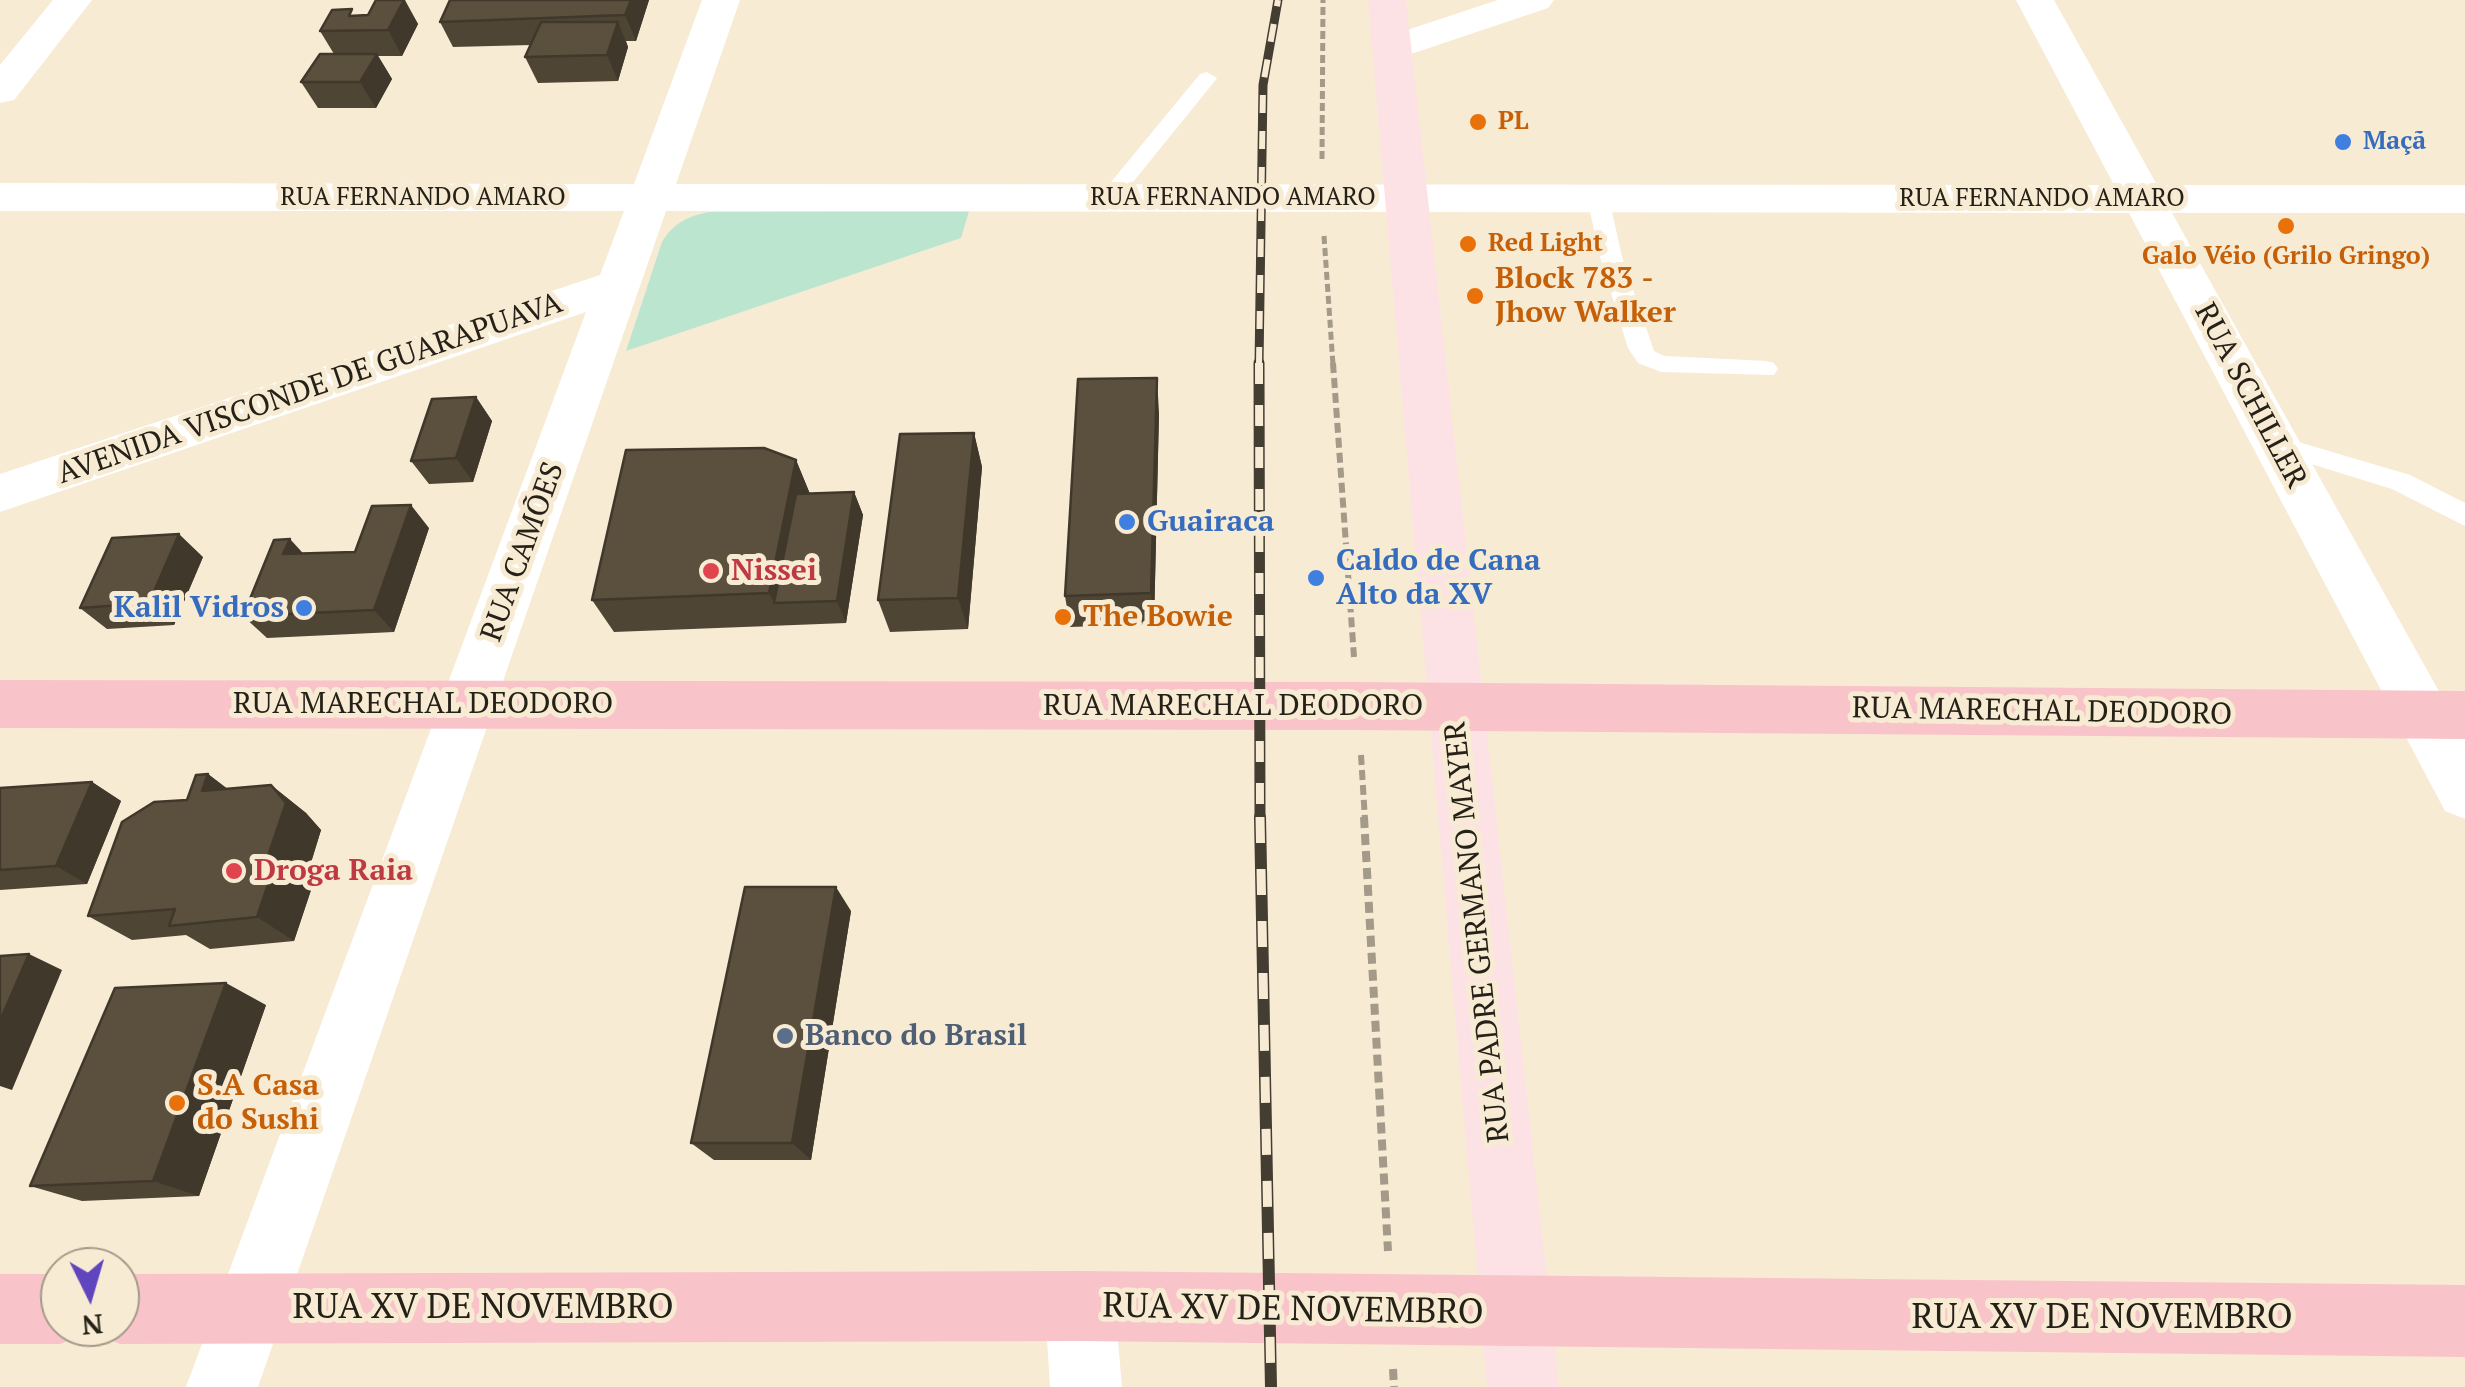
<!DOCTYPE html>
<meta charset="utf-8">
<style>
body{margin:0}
#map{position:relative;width:2465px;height:1387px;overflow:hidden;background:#f8ebd4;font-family:"PT Serif",serif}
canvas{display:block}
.north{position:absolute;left:40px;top:1247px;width:100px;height:100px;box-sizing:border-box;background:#f8ebd4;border:2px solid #a49a89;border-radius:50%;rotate:175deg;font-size:28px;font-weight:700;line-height:40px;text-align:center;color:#262118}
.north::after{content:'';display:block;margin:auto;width:35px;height:45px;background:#5f46be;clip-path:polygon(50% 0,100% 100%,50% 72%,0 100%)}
</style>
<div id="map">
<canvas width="2465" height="1387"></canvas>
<div class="north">N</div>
</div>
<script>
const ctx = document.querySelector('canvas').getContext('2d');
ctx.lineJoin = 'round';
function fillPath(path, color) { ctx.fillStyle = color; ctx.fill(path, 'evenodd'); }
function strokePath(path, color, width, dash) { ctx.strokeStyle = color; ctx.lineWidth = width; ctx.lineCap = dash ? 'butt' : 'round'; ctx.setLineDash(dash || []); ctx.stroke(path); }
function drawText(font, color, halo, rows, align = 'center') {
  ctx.font = font + ' "PT Serif",serif'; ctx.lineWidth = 10; ctx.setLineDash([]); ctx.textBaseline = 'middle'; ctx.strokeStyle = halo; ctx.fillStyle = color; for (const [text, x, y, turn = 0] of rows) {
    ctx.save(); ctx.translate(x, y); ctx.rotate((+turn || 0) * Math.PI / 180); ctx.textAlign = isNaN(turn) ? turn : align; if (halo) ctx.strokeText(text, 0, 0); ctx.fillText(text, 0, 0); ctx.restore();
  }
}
const green = new Path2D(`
 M969,211L961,238L626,351L662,242C673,223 688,216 709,212Z`);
const pathFar2 = new Path2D(`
 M1322,159L1323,0
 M1324,236L1333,365`);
const pathFar1 = new Path2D(`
 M1333,363L1354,657
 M1361,755L1365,820`);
const path = new Path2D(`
 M1364,817L1388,1251
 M1393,1369L1394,1387`);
const lane = new Path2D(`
 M1207,72L1217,78L1214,82L1116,203H1102L1098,198L1102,193L1200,74Z
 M1598,191L1609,198L1622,257L1654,351L1664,356L1766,361L1774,363L1778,369L1774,375L1661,372L1638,363L1628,348L1600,257L1587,198Z
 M2275,435L2410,475L2465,503V526L2392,489L2266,450L2263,444L2266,438Z`);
const street = new Path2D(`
 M53,0H92L14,100L0,103V65Z
 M702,0H740L676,184L2114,185L2016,0H2054L2157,185H2465V213H2172L2465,738V819L2445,811L2129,213L666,211L258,1387H186L586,312L0,512V474L600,275L624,211H0V183L634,184Z
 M1498,0H1554L1548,8L1405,56L1391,60L1377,56L1372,48L1377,40Z
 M1080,1271L1105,1281L1115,1306L1122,1387H1050L1045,1306L1055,1281Z`);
const secondary = new Path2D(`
 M1368,0H1406L1559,1387H1487Z`);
const primary = new Path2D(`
 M0,680L1357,682L2465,691V739L1357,730L0,728Z
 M1080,1271L2465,1285V1357L1080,1341L120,1344L95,1334L92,1327H120V1274Z
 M0,1274H60V1327H88L85,1334L60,1344H0Z`);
const railFar2 = new Path2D(`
 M1259,365L1263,85L1278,0`);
const railFar1 = new Path2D(`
 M1259,363L1260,820`);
const rail = new Path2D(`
 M1260,817L1271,1387`);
const wall = new Path2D(`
 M376,0H405L418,24L402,56H378L392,79L376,108H318L301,82L334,54L320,31L356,16L368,15Z
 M649,0L636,41H626L628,47L618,81L538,83L525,57L531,45L453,47L440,22Z
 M476,397L492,421L473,482L429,484L411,461Z
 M1159,413L1154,624L1070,627L1065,596Z
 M974,433L982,467L968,629L890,632L878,600Z
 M796,460L810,494L854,492L863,515L846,623L614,632L592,600Z
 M429,528L394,632L267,638L243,616L303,554L355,552Z
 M203,557L174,625L107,629L80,608Z
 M208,774L227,789L271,785L306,813L321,830L305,882L312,887L294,941L210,949L186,935L132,940L88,916Z
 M92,782L121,801L87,884L0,890V788Z
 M851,911L811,1160H714L691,1143Z
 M266,1005L199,1196L82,1201L30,1186Z`);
const shadedWall = new Path2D(`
 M404,0L418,24L402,56L388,30Z
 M631,0H649L636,41L625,15Z
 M618,22L628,47L618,81L607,55Z
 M377,54L392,79L376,108L360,82Z
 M1157,378L1159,413L1154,624L1151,593Z
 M476,397L492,421L473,482L456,458Z
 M974,433L982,467L968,629L958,598Z
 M796,460L810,494L774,603L769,593Z
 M854,492L863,515L846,623L837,601Z
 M411,505L429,528L394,632L374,610Z
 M179,534L203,557L174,625L149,603Z
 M290,539L311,562L283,554Z
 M208,774L245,802L202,791Z
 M92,782L121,801L87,884L56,866Z
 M271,785L306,813L321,830L305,882L312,887L294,941L257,917L266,862Z
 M836,887L851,911L811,1160L792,1143Z
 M29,954L62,970L12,1090L0,1086V1021Z
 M226,983L266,1005L199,1196L153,1181Z`);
const building = new Path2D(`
 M376,0H404L388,30L320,31L332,10L352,9L349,16L368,15Z
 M450,0H631L625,15L440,22Z
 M541,22H618L607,55L525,57Z
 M320,54H377L360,82H301Z
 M1157,378L1151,593L1065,596L1078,379Z
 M476,397L456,458L411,461L432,399Z
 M974,433L958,598L878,600L900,434Z
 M764,448L796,460L769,593L592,600L626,450Z
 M854,492L837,601L774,603L796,494Z
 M411,505L374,610L243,616L274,540L290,539L283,554L355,552L372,506Z
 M179,534L149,603L80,608L112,538Z
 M208,774L202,791L271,785L286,803L266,862L276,861L257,917L169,926L175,909L88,916L122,822L154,802L187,800L196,775Z
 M92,782L56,866L0,870V788Z
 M745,887H836L792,1143H691Z
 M29,954L0,1021V956Z
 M226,983L153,1181L30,1186L115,988Z`);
const markers = [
 [1478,122,10,"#e8710a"],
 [2343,142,10,"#3f7fe0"],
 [2286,226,10,"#e8710a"],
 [1468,244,10,"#e8710a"],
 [1475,296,10,"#e8710a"],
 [1127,522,10,"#3f7fe0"],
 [711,571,10,"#e0444e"],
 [1316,578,10,"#3f7fe0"],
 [304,608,10,"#3f7fe0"],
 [1063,617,10,"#e8710a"],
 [234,871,10,"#e0444e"],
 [785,1036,10,"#5c6f8a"],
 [177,1103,10,"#e8710a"]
];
const farFoodnames = [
 ["PL",1498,122],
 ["Red Light",1488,244],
 ["Galo Véio (Grilo Gringo)",2286,257,"center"]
];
const farShopnames = [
 ["Maçã",2363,142]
];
const farStreetnames = [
 ["RUA FERNANDO AMARO",423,198],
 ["RUA FERNANDO AMARO",1233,198],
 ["RUA FERNANDO AMARO",2042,199]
];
const foodNames = [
 ["Block 783 -",1495,279],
 ["Jhow Walker",1495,313],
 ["The Bowie",1083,617],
 ["S.A Casa",197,1086],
 ["do Sushi",197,1120]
];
const streetNames = [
 ["AVENIDA VISCONDE DE GUARAPUAVA",310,389,-19],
 ["RUA SCHILLER",2250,396,62],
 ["RUA CAMÕES",523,552,-70],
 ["RUA MARECHAL DEODORO",423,704],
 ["RUA MARECHAL DEODORO",1233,706],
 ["RUA MARECHAL DEODORO",2042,712,1],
 ["RUA PADRE GERMANO MAYER",1478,932,-96]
];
const shopNames = [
 ["Guairaca",1147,522],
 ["Caldo de Cana",1336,561],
 ["Alto da XV",1336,595],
 ["Kalil Vidros",284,608,"right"]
];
const healthNames = [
 ["Nissei",731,571],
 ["Droga Raia",254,871]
];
const serviceNames = [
 ["Banco do Brasil",805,1036]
];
const nearStreetnames = [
 ["RUA XV DE NOVEMBRO",483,1308],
 ["RUA XV DE NOVEMBRO",1293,1310,1],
 ["RUA XV DE NOVEMBRO",2102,1318]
];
fillPath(green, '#bce5cf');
strokePath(pathFar2, '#a49a89', 5, [8, 4]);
strokePath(pathFar1, '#a49a89', 6, [10, 5]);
strokePath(path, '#a49a89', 8, [11, 6]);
fillPath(lane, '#fff');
fillPath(street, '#fff');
fillPath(secondary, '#fce2e4');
fillPath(primary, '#f8c4c9');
strokePath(railFar2, '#433d32', 9);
strokePath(railFar1, '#433d32', 11);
strokePath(rail, '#433d32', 12);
strokePath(railFar2, '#f8ebd4', 6, [18]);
strokePath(railFar1, '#f8ebd4', 8, [21]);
strokePath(rail, '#f8ebd4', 9, [26]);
fillPath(wall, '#4e4534');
fillPath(shadedWall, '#40382b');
fillPath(building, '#5b503d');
strokePath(building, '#40382b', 2.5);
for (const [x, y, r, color] of markers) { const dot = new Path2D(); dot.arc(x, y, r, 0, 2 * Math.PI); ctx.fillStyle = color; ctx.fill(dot); strokePath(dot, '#f8ebd4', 4); }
drawText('bold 25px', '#c56008', '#f8ebd4', farFoodnames, 'left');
drawText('bold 25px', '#366cbe', '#f8ebd4', farShopnames, 'left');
drawText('25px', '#262118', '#f8ebd4', farStreetnames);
drawText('bold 30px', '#c56008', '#f8ebd4', foodNames, 'left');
drawText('30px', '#262118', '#f8ebd4', streetNames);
drawText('bold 30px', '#366cbe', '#f8ebd4', shopNames, 'left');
drawText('bold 30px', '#be3a42', '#f8ebd4', healthNames, 'left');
drawText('bold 30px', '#4e5e75', '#f8ebd4', serviceNames, 'left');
drawText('35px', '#262118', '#f8ebd4', nearStreetnames);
</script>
